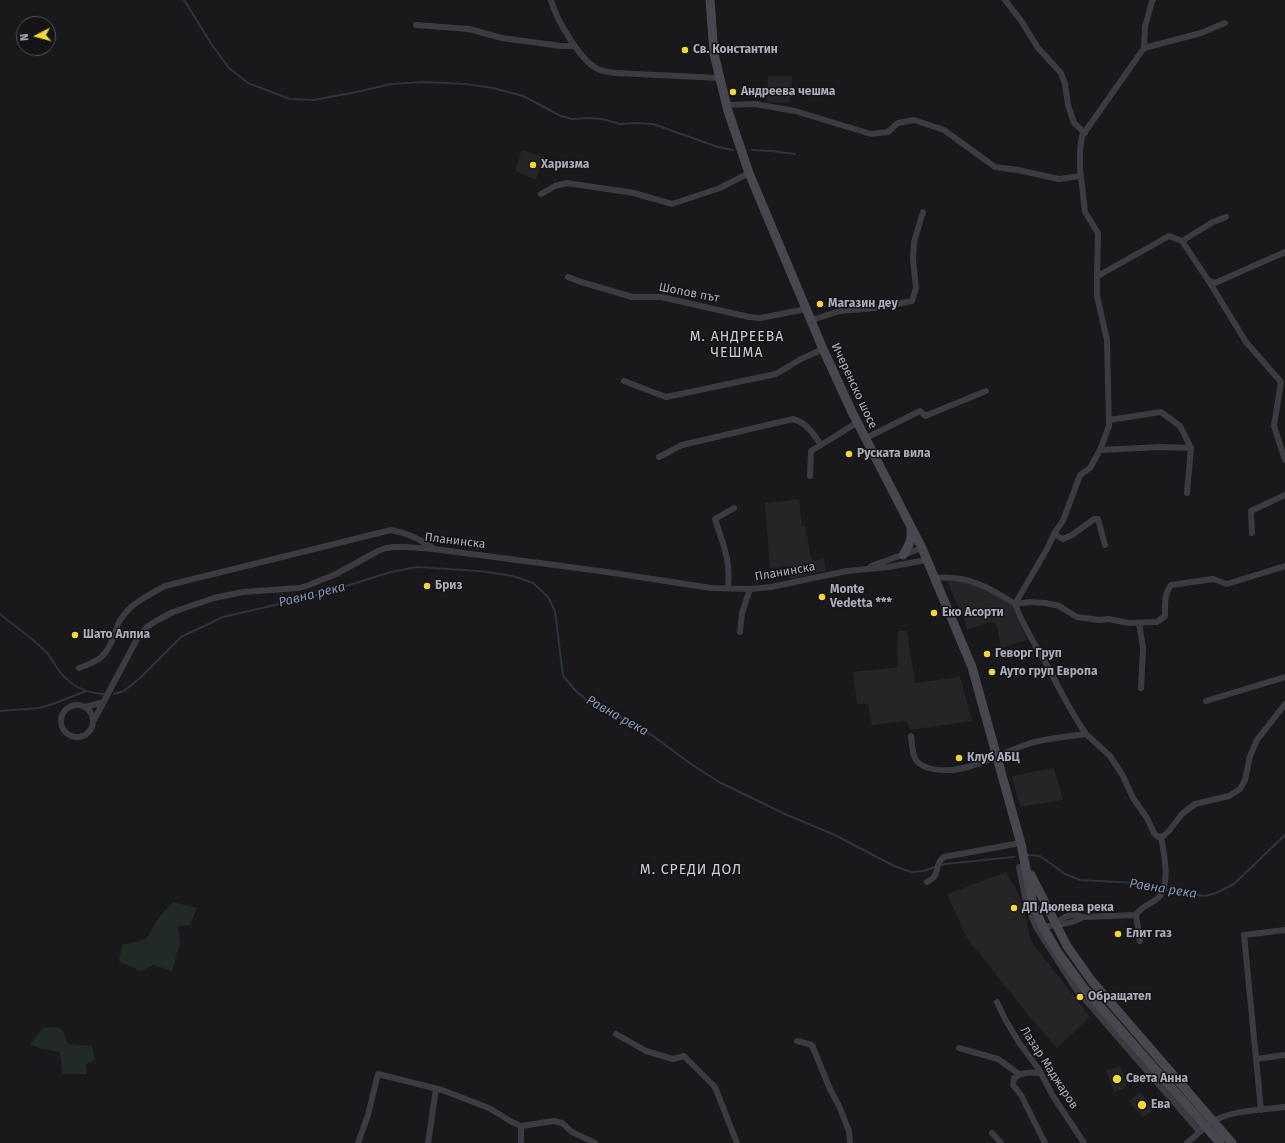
<!DOCTYPE html>
<meta charset="utf-8">
<style>
body{margin:0}
#map{position:relative;width:1285px;height:1143px;overflow:hidden;background:#19181a;font-family:"Fira Sans",sans-serif}
canvas{display:block}
.north{position:absolute;left:16px;top:16px;width:40px;height:40px;box-sizing:border-box;background:#141315;border:1px solid #505057;border-radius:50%;rotate:264deg;font-size:11px;font-weight:700;line-height:16px;text-align:center;color:#abacba}
.north::after{content:'';display:block;margin:auto;width:14px;height:18px;background:#f1d73a;clip-path:polygon(50% 0,100% 100%,50% 72%,0 100%)}
</style>
<div id="map">
<canvas width="1285" height="1143"></canvas>
<div class="north">N</div>
</div>
<script>
const ctx = document.querySelector('canvas').getContext('2d');
ctx.lineJoin = 'round';
function fillPath(path, color) { ctx.fillStyle = color; ctx.fill(path, 'evenodd'); }
function strokePath(path, color, width, dash) { ctx.strokeStyle = color; ctx.lineWidth = width; ctx.lineCap = dash ? 'butt' : 'round'; ctx.setLineDash(dash || []); ctx.stroke(path); }
function drawText(font, color, halo, rows, align = 'center') {
  ctx.font = font + ' "Fira Sans",sans-serif'; ctx.lineWidth = 3; ctx.setLineDash([]); ctx.textBaseline = 'middle'; ctx.strokeStyle = halo; ctx.fillStyle = color; for (const [text, x, y, turn = 0] of rows) {
    ctx.save(); ctx.translate(x, y); ctx.rotate((+turn || 0) * Math.PI / 180); ctx.textAlign = isNaN(turn) ? turn : align; if (halo) ctx.strokeText(text, 0, 0); ctx.fillText(text, 0, 0); ctx.restore();
  }
}
const built = new Path2D(`
 M768,76H792L790,103L766,102Z
 M522,150L544,157L536,180L515,171Z
 M799,499L802,526H805L812,561L824,559L826,571L790,579L788,566L770,568L765,503Z
 M946,580L973,584L993,592L1012,606L1027,640L1001,648L996,623L990,622L967,630L964,618Z
 M898,631H907L915,683L960,677L972,721L910,730L907,721L872,725L868,704H857L853,672L898,667L897,648Z
 M1054,768L1063,800L1020,807L1012,776Z
 M1006,872L1018,893L1024,910L1031,941L1090,1017L1057,1048L1028,1015L967,938L947,894Z
 M1120,1066L1127,1087L1114,1092L1106,1070Z
 M1140,1092L1154,1109L1143,1118L1129,1101Z`);
const green = new Path2D(`
 M173,902L197,908L190,925L178,926L180,943L172,971L154,965L140,971L119,961L122,945L146,939L160,916Z
 M56,1027L63,1030L68,1044L92,1046L95,1060L86,1064L87,1074H62L60,1052L41,1049L30,1044L43,1028Z`);
const stream = new Path2D(`
 M184,0L212,45L229,68L248,83L290,99L314,100L361,91L391,84L424,82L466,84L493,88L523,96L561,116L572,119L588,118L602,119L620,124L635,123L653,124L718,147L733,150
 M752,150L771,151L795,154
 M0,614C15,627 32,637 46,652C52,658 55,666 60,672C71,686 87,693 104,694
 M114,694L124,691L140,678L181,637L223,617L314,596L391,572L416,567L480,571L513,576L533,583L548,597L555,611L563,676L576,691L590,703L627,720L653,736L691,764L719,782L787,815L835,835L894,866L911,872L924,871L935,867
 M0,711L39,708L53,704L86,691
 M1027,855L1040,856L1065,874L1080,880L1137,883L1177,892L1205,896L1216,893L1234,884L1285,835
 M940,866L945,864L1014,857`);
const street = new Path2D(`
 M551,0C556,19 581,63 600,70C605,72 611,72 616,73L720,78
 M1005,0L1022,22L1038,48L1061,73L1065,84L1068,105L1074,123L1085,133
 M416,25L469,29L502,38L561,46H575
 M1144,48L1201,33L1225,23
 M726,105L755,104L795,111L871,134L888,132L898,123L914,120L944,130L995,167L1018,170L1059,179L1081,176
 M541,194L555,186L567,183L634,193L672,204L720,188L749,173
 M1182,241L1213,222L1226,217
 M568,277L578,281L632,297H661L670,299L749,317L760,318L807,309
 M1097,277L1098,233L1085,212L1080,168V150L1082,136L1144,48L1145,27L1152,1L1153,0
 M1208,280L1246,342L1281,382L1274,426L1285,460
 M812,320L840,311L876,308L912,301L916,288L913,259L914,242L923,212
 M624,381L666,397L671,396L776,374L801,359L823,349
 M1109,420L1161,412L1180,426L1191,448
 M866,438L920,411L925,416L986,391
 M1100,450L1161,447L1191,448L1187,493
 M659,457L682,445L793,419C807,423 813,433 821,445L858,422
 M810,476L811,451L821,445
 M1252,533L1251,511L1285,495
 M1054,534L1063,539L1072,535L1094,519H1098L1105,545
 M871,566L922,548
 M935,578C967,575 989,587 1015,604L1047,549L1055,532L1063,521L1080,475L1090,468L1100,450L1109,426L1107,340L1097,296V277L1103,273L1169,236L1182,241L1208,280L1215,283L1285,252
 M728,588C731,561 723,544 715,519L734,508
 M1139,623L1143,648L1141,688
 M740,632L742,613L750,589
 M79,668C99,661 106,657 114,636C116,631 117,624 121,619C131,603 149,595 165,586L391,530C407,533 420,539 433,548
 M1206,701L1285,677
 M61 721a16 16 0 1 1 32 0a16 16 0 1 1-32 0Z
 M85,707L104,702
 M93,722L138,637L147,627L156,621L173,612L214,598L243,592L299,588L309,585L336,574L378,551L386,548L395,547H405L434,549L607,572L711,588L750,589L771,587L847,571L888,567L927,560
 M1086,734L1110,756L1123,776L1133,798L1147,818L1154,833L1158,837L1163,836L1168,832L1182,814L1195,804L1229,796L1240,789L1245,780L1250,756L1257,740L1285,704
 M911,736C912,744 912,754 916,760C919,765 923,766 928,768C961,778 998,754 1028,744C1046,738 1067,737 1086,734C1071,713 1060,690 1048,667C1036,645 1024,629 1015,604L1030,602L1046,603L1059,606L1077,617L1099,620L1108,619L1129,623L1157,622L1165,616C1165,605 1164,594 1171,585L1213,579L1227,584L1285,566
 M1019,867L1026,902L1036,927L1075,988L1200,1132
 M927,882C943,874 932,866 944,857L1020,843
 M1136,915C1141,906 1151,904 1158,898C1171,886 1164,852 1161,837
 M1056,925C1064,915 1071,913 1083,917L1136,915L1140,941
 M1043,927C1057,924 1071,925 1083,917
 M997,1002L1005,1019L1020,1044L1038,1068L1053,1096L1084,1143
 M616,1034L646,1051L673,1059L684,1056L715,1087L737,1143
 M797,1041L812,1045L830,1089L839,1106L849,1131L850,1143
 M959,1048L998,1059L1019,1074
 M1256,1059L1285,1055
 M1041,1073C1030,1072 1022,1072 1014,1078L1013,1085L1021,1095L1045,1143
 M1261,1110L1244,935L1285,930
 M1211,1123C1228,1110 1264,1110 1285,1107
 M992,1133L1001,1143
 M358,1143L368,1115L378,1074L442,1090L489,1108L512,1122L521,1126L554,1121L562,1123L572,1132L595,1143
 M428,1143L436,1089
 M521,1143V1126
 M1187,1143L1202,1130`);
const secondary = new Path2D(`
 M710,0L714,54L728,111L749,173L823,349L852,412L922,548L972,667L1021,844L1033,904L1043,927L1059,954L1084,988L1220,1143
 M903,555C909,546 912,540 911,529
 M1031,875L1067,946L1091,980L1232,1143`);
const markers = [
 [685,50,4,"#f1d73a"],
 [733,92,4,"#f1d73a"],
 [533,165,4,"#f1d73a"],
 [820,304,4,"#f1d73a"],
 [849,454,4,"#f1d73a"],
 [427,586,4,"#f1d73a"],
 [822,597,4,"#f1d73a"],
 [934,613,4,"#f1d73a"],
 [75,635,4,"#f1d73a"],
 [987,654,4,"#f1d73a"],
 [992,672,4,"#f1d73a"],
 [959,758,4,"#f1d73a"],
 [1014,908,4,"#f1d73a"],
 [1118,934,4,"#f1d73a"],
 [1080,997,4,"#f1d73a"],
 [1117,1079,5,"#f1d73a"],
 [1142,1105,5,"#f1d73a"]
];
const poiNames = [
 ["Св. Константин",693,50],
 ["Андреева чешма",741,92],
 ["Харизма",541,165],
 ["Магазин деу",828,304],
 ["Руската вила",857,454],
 ["Бриз",435,586],
 ["Monte",830,590],
 ["Vedetta ***",830,604],
 ["Еко Асорти",942,613],
 ["Шато Алпиа",83,635],
 ["Геворг Груп",995,654],
 ["Ауто груп Европа",1000,672],
 ["Клуб АБЦ",967,758],
 ["ДП Дюлева река",1022,908],
 ["Елит газ",1126,934],
 ["Обращател",1088,997],
 ["Света Анна",1126,1079],
 ["Ева",1151,1105]
];
const streetNames = [
 ["Шопов път",689,293,11],
 ["Ичеренско шосе",854,386,65],
 ["Планинска",455,541,7],
 ["Планинска",785,572,-10],
 ["Лазар Маджаров",1049,1068,57]
];
const waterNames = [
 ["Равна река",312,595,-14],
 ["Равна река",617,716,29],
 ["Равна река",1163,889,9]
];
const quarterNames = [
 ["М. АНДРЕЕВА",737,337],
 ["ЧЕШМА",737,353],
 ["М. СРЕДИ ДОЛ",691,870]
];
fillPath(built, '#252427');
fillPath(green, '#222a25');
strokePath(stream, '#2e343f', 2);
strokePath(street, '#3b3b41', 6);
strokePath(secondary, '#47484f', 9);
for (const [x, y, r, color] of markers) { const dot = new Path2D(); dot.arc(x, y, r, 0, 2 * Math.PI); ctx.fillStyle = color; ctx.fill(dot); strokePath(dot, '#141315', 1.5); }
drawText('bold 12px', '#abacba', '#141315', poiNames, 'left');
drawText('12px', '#abacba', '#141315', streetNames);
drawText('italic 13px', '#8293b4', '#141315', waterNames);
ctx.letterSpacing = '1px';
drawText('14px', '#ccccd6', '#141315', quarterNames);
ctx.letterSpacing = '0px';
</script>
